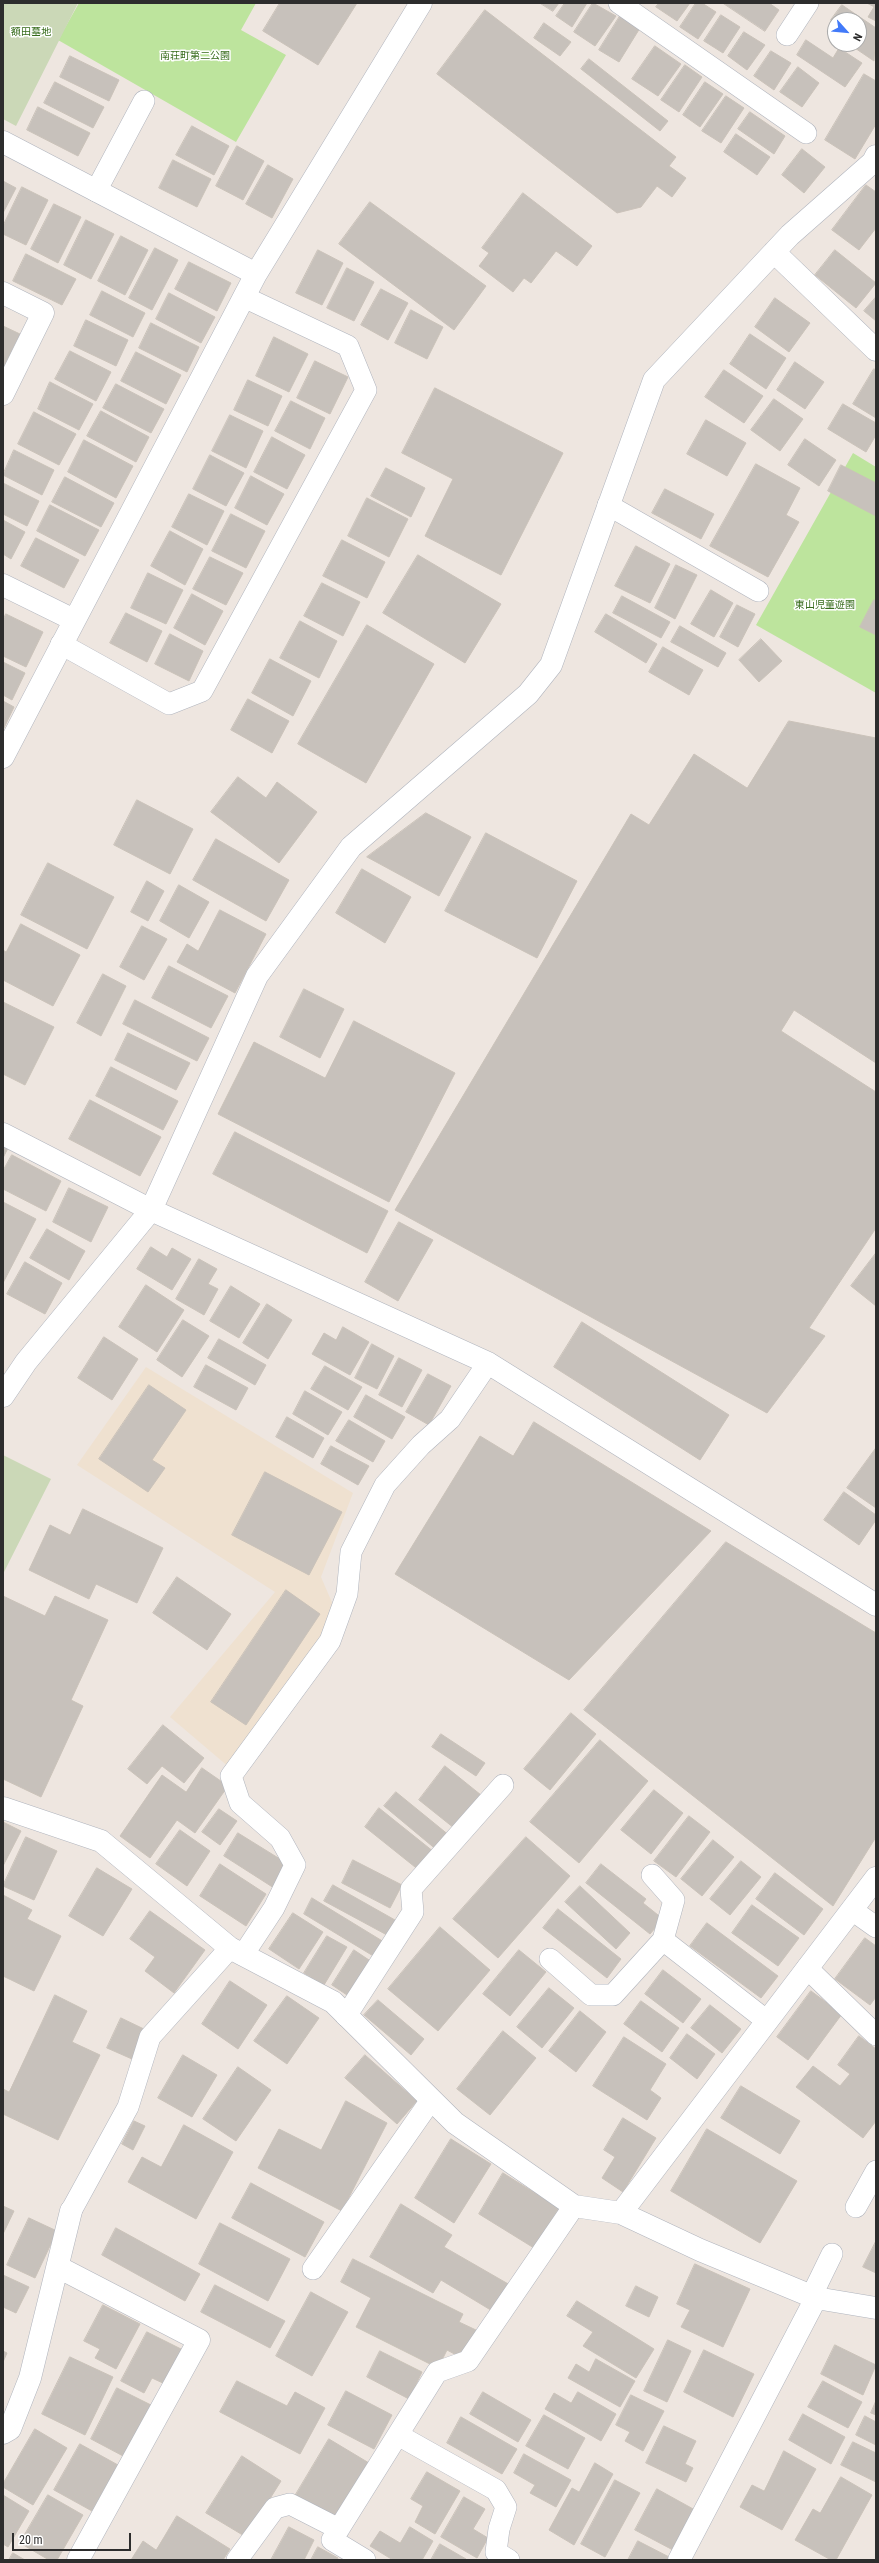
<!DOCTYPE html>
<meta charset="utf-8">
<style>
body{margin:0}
#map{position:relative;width:879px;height:2563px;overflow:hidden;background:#eee6e0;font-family:"Roboto Condensed",sans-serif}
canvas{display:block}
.frame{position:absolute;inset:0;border:4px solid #2d2d2d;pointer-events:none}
.north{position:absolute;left:827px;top:12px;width:40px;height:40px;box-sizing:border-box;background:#fff;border:1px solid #ababab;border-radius:50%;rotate:117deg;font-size:11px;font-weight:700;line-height:16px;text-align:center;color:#2d2d2d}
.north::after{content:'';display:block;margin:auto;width:14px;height:18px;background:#427af9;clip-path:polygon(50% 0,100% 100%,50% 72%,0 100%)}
.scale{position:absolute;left:12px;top:2533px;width:119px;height:18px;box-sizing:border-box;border:2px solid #2d2d2d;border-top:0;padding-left:5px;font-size:12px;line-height:14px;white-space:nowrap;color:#2d2d2d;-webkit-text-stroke:3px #fff;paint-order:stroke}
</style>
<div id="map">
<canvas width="879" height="2563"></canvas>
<div class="frame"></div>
<div class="north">N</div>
<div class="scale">20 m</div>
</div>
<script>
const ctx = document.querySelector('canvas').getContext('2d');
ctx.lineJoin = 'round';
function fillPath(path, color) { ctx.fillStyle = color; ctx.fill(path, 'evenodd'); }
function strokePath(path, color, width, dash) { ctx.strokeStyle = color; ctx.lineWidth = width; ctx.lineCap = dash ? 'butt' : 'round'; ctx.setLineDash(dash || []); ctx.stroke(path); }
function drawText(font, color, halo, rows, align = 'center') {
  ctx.font = font + ' "Roboto Condensed","Noto Sans JP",sans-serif'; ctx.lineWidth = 3; ctx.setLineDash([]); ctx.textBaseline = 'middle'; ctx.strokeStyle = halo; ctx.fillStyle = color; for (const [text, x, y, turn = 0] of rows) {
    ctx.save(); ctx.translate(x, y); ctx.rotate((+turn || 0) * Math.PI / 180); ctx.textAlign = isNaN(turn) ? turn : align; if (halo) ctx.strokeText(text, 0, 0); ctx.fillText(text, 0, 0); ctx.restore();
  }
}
const education = new Path2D(`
 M146,1367L353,1493L321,1577L337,1614L230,1768L170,1717L275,1592L77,1465Z`);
const green = new Path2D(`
 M79,3H256L241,30L286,55L236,142L58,40Z
 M853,453L876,467V693L756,625Z`);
const cemetery = new Path2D(`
 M3,3H78L16,126L3,119Z
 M3,1455L51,1479L3,1574Z`);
const building = new Path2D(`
 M280,3H357L318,65L263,31Z
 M540,3H559L553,11Z
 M565,3H587L572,27L556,16Z
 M593,3L616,16L595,46L574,32Z
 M659,3H690L677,21L656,7Z
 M696,3H702L716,12L698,39L680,27Z
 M723,3H769L779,10L765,31Z
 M867,3H876V21L868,17L874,7Z
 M842,5L876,28L874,61L849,44H859V20H835V23L831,20Z
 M485,10L676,157L669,166L686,178L672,197L657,186L641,207L617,213L437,74Z
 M721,15L740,27L723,53L704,41Z
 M620,16L640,28L619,62L599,50Z
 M544,23L571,42L560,56L534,38Z
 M744,32L765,45L747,70L728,56Z
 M806,40L833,58L839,48L862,63L845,87L797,55Z
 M655,46L681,64L658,96L632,79Z
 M771,51L791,63L774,90L754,76Z
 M70,56L119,80L109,101L60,77Z
 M589,59L668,121L660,131L581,69Z
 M685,65L702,77L679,112L661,100Z
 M798,67L819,83L802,107L780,92Z
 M864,74L876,81V124L855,159L825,140Z
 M55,82L104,107L93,128L44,103Z
 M705,82L723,94L700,127L683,115Z
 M726,96L744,108L721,143L702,131Z
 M38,107L90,133L78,156L27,130Z
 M750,112L785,136L774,154L738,129Z
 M192,126L229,146L214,175L176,155Z
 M736,134L770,157L757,175L724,152Z
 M237,146L264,161L243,200L216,186Z
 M802,149L825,167L804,193L782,175Z
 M173,160L211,179L197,207L159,188Z
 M268,165L293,179L272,218L246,204Z
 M3,181L16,188L3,213Z
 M866,185L876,192V228L859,250L832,230Z
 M22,187L48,200L26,245L3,234V226Z
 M523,193L592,246L577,266L556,251L531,283L524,278L513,292L479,266L489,253L482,248Z
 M370,202L486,286L454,330L339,244Z
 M54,204L81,217L58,263L31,249Z
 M86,220L114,234L91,279L64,265Z
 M121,236L148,250L125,295L98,281Z
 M155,248L178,260L152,310L129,298Z
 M318,250L343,263L322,305L296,293Z
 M835,250L876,283L856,308L815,275Z
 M26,254L76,279L62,305L13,281Z
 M189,262L231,283L217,311L175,289Z
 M347,268L374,282L354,321L327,308Z
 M381,289L408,303L388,340L361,325Z
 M102,291L145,313L133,337L90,315Z
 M169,293L215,317L201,343L156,319Z
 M876,297V321L864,311Z
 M775,298L810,323L789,352L755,327Z
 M411,310L443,327L427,359L395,343Z
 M86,320L128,340L116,366L74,346Z
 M151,323L199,347L187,372L139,348Z
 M3,326L20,334L3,368Z
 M750,334L786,358L766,389L730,364Z
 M274,337L308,354L289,392L256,376Z
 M70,351L111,372L96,401L55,379Z
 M136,352L181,375L166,404L121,381Z
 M315,361L348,377L330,414L297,398Z
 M795,362L824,382L805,409L777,390Z
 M874,369L876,370V418L853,404Z
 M724,370L763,396L744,423L705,397Z
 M248,380L282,396L268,426L234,410Z
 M50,382L93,404L79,430L38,409Z
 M116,384L164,409L151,433L103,408Z
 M435,388L563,453L501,575L425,536L453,479L402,453Z
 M774,399L803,419L780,451L751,430Z
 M291,401L325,418L310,449L275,431Z
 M843,404L876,423V435L866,452L828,429Z
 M101,411L149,437L136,462L87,436Z
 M34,412L76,434L59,465L18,444Z
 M230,415L263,431L246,468L212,451Z
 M706,420L746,443L727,476L687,454Z
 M272,437L305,455L287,489L254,472Z
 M805,439L836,460L819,486L788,465Z
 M84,440L133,466L116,498L68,472Z
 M14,450L54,470L42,495L3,475Z
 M210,455L244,473L226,506L193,489Z
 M756,464L800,488L786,515L799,522L768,577L710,546Z
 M841,465L876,483V516L828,491Z
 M386,468L425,488L411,517L371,496Z
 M251,476L284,494L267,525L235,508Z
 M65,477L114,503L101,527L52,502Z
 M3,483L39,501L27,526L3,514Z
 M665,489L714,514L701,539L652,513Z
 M189,494L224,511L207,545L172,527Z
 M367,498L408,519L389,557L348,536Z
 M50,505L99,530L85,556L37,531Z
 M231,514L265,531L246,568L212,551Z
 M3,520L25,532L11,559L3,554Z
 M170,531L203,549L185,585L151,566Z
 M36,538L79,560L64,588L21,566Z
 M342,540L385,562L367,598L323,576Z
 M636,546L670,564L650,603L615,586Z
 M418,555L501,604L465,663L383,613Z
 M210,557L243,573L226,605L193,589Z
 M676,565L697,575L675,619L655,608Z
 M148,573L183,590L166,624L131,608Z
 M322,583L360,602L343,636L304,616Z
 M711,590L733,603L714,637L691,624Z
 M192,594L223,611L205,645L174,628Z
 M622,596L670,622L661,638L613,613Z
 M874,600L876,601V635L860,627Z
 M737,605L755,614L738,647L720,637Z
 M126,613L162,631L147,662L110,643Z
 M6,614L43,632L26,667L3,656V620Z
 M606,614L657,644L646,663L595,632Z
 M300,621L337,641L319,678L280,658Z
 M367,625L434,664L366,783L298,744Z
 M680,626L726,653L718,667L671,642Z
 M170,634L203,651L189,681L155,664Z
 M761,639L782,661L759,682L739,660Z
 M663,647L703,670L689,695L649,672Z
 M270,659L311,681L293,716L252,693Z
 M3,662L25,673L12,700L3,695Z
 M248,699L289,721L272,753L231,730Z
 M3,701L14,707L3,730Z
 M789,721L876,738V1063L794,1010L781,1031L876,1092V1228L809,1328L825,1336L767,1413L395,1210L631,814L649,825L694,754L747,788Z
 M238,777L266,798L277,782L317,812L279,863L211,812Z
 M137,800L193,829L170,874L114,845Z
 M426,813L471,837L439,896L367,857Z
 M486,833L577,881L537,958L445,911Z
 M216,839L289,880L266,921L193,880Z
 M48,863L114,897L87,949L21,915Z
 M362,869L411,897L385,943L336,913Z
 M147,881L164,891L148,921L131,912Z
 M179,885L209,902L189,938L160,921Z
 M220,910L266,934L235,993L177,962L187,944L198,951Z
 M21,924L80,955L53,1006L3,980V950L6,952Z
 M142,926L167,939L144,980L120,967Z
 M169,966L228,996L211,1028L152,998Z
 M103,974L126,986L101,1036L77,1023Z
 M304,989L344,1009L320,1058L280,1037Z
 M135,1000L209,1038L197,1061L123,1024Z
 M3,1002L54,1027L25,1085L3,1074Z
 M354,1021L455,1073L389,1202L218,1114L254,1042L325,1078Z
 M128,1033L190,1063L176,1090L115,1060Z
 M111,1067L178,1101L163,1130L96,1096Z
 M90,1100L161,1137L140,1176L69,1139Z
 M235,1132L388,1211L367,1253L213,1174Z
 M3,1145L8,1148L3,1158Z
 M12,1155L61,1181L46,1211L3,1189V1171Z
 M69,1188L108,1207L91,1242L53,1222Z
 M3,1202L36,1219L3,1283Z
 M399,1222L433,1240L398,1301L365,1282Z
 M47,1229L85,1251L69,1280L30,1258Z
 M151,1247L167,1257L172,1248L191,1259L172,1290L137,1269Z
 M876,1253V1306L851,1286Z
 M199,1259L217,1269L208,1284L218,1289L204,1315L176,1299Z
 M25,1262L62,1283L45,1314L7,1294Z
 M146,1285L184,1310L157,1352L119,1327Z
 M231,1286L260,1304L239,1338L210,1321Z
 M267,1304L292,1320L268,1359L243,1343Z
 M183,1320L209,1336L182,1377L157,1360Z
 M582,1322L729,1415L700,1460L554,1367Z
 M343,1327L369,1342L350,1375L312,1354L324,1333L336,1340Z
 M104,1337L138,1359L112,1400L78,1378Z
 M219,1339L266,1365L255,1385L208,1358Z
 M372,1344L394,1356L377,1389L355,1378Z
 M399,1358L422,1370L402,1407L379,1395Z
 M206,1365L248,1388L236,1410L194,1387Z
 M325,1366L362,1387L348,1410L311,1389Z
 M428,1374L451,1386L429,1425L406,1412Z
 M149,1385L186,1410L152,1460L165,1468L148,1492L99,1459Z
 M305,1391L342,1412L328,1435L293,1414Z
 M366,1395L405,1417L392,1439L354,1417Z
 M287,1417L324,1438L313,1458L276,1437Z
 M349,1420L385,1441L373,1462L336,1441Z
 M534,1422L711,1531L569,1680L395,1574L480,1436L513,1456Z
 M331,1446L369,1466L358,1485L321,1464Z
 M876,1448V1508L847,1488Z
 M265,1472L342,1512L309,1575L232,1535Z
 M844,1492L876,1515V1520L859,1545L824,1520Z
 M83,1509L163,1548L137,1603L96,1584L89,1599L29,1570L50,1525L70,1535Z
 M726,1542L876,1633V1837L833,1906L584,1710Z
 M177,1577L231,1614L207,1650L153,1613Z
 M286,1590L320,1614L246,1725L211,1702Z
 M3,1596L45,1616L55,1596L108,1620L71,1700L83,1706L41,1797L3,1779Z
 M571,1713L596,1734L550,1790L524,1769Z
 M163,1725L204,1758L184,1783L162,1766L147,1784L128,1769Z
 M441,1734L485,1763L476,1776L432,1747Z
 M600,1740L648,1781L579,1863L530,1822Z
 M445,1766L481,1795L454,1828L419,1800Z
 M202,1768L228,1786L195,1833L177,1820L150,1858L120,1836L162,1775L186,1792Z
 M654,1790L683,1813L651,1854L621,1830Z
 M396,1792L450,1836L438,1851L384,1806Z
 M379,1808L434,1852L420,1871L365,1827Z
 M219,1809L237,1821L220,1845L202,1832Z
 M689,1816L710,1832L676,1877L654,1861Z
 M3,1822L21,1831L3,1866Z
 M180,1830L210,1851L187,1886L156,1864Z
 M238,1833L288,1864L274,1888L224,1856Z
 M26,1837L57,1851L34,1900L3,1886Z
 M526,1837L570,1876L498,1958L453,1919Z
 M713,1840L734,1857L702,1896L681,1879Z
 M353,1860L402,1885L390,1908L342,1883Z
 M741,1861L761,1877L730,1915L710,1899Z
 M220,1864L266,1894L246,1926L200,1896Z
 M601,1864L646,1899L643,1903L663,1919L650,1934L586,1883Z
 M97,1868L132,1889L103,1936L69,1916Z
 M775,1873L823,1909L804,1935L756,1899Z
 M333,1885L395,1920L387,1935L324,1901Z
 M580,1886L630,1933L616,1949L565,1902Z
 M3,1895L32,1910L27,1919L61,1936L34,1991L3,1976Z
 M312,1898L384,1942L375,1957L304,1914Z
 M752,1905L799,1938L778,1966L732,1933Z
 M558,1909L621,1959L607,1978L543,1928Z
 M150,1911L205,1950L174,1993L145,1971L155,1957L130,1939Z
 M293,1913L323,1932L299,1969L269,1949Z
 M707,1923L778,1976L761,1998L690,1946Z
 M440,1927L490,1970L438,2031L388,1989Z
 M327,1936L347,1947L324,1985L304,1973Z
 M865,1938L876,1946V1997L870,2005L835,1979Z
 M354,1950L372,1962L350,1997L332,1985Z
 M519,1950L546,1972L510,2016L483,1994Z
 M663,1970L701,1999L683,2023L645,1994Z
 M230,1981L267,2005L238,2049L202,2024Z
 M549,1988L574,2008L542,2048L517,2027Z
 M811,1991L842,2014L808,2060L777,2037Z
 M55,1995L87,2011L72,2042L100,2055L58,2140L3,2114V2089L9,2092Z
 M287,1996L319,2018L287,2064L254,2041Z
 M378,2000L424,2039L411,2055L364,2015Z
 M641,2001L679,2028L662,2052L624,2024Z
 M710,2005L741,2029L722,2053L691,2028Z
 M580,2011L606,2032L576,2072L549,2051Z
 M121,2018L146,2030L132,2059L107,2048Z
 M503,2031L536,2058L490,2115L457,2089Z
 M687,2034L715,2054L697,2079L670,2058Z
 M859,2036L876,2049V2121L863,2138L796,2087L813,2066L840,2086L850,2074L838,2065Z
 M624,2037L666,2064L650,2090L661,2098L647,2120L593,2086Z
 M183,2055L217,2075L192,2117L158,2098Z
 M365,2055L417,2101L397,2124L345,2078Z
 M238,2067L271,2090L236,2141L203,2119Z
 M741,2086L800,2121L780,2154L721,2118Z
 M346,2101L387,2123L342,2211L258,2168L279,2129L321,2150Z
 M623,2118L656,2138L623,2192L602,2178L615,2157L604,2150Z
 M134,2121L145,2126L133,2150L122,2144Z
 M184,2125L233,2152L196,2219L128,2182L142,2157L161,2167Z
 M707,2129L797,2181L760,2243L671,2191Z
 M451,2139L491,2164L454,2223L415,2198Z
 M503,2173L559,2208L534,2248L479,2214Z
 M251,2183L324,2222L305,2257L232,2218Z
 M401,2204L452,2235L444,2247L510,2285L494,2312L441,2280L433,2293L370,2257Z
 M3,2206L14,2211L3,2234Z
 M29,2218L57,2231L35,2278L7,2265Z
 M220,2223L290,2259L268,2301L199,2264Z
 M116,2228L200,2274L185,2301L102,2255Z
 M876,2241V2273L863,2267Z
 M353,2259L463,2314L459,2322L476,2330L462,2358L447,2350L438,2368L356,2327L371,2298L341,2282Z
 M695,2264L750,2289L723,2347L681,2327L690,2310L677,2304Z
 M3,2275L29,2287L16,2313L3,2307Z
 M215,2285L285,2321L270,2348L201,2312Z
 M636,2286L658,2297L649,2317L626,2306Z
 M311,2292L348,2312L312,2376L276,2356Z
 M577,2301L654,2349L636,2378L583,2346L593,2332L567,2316Z
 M103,2305L140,2324L116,2369L95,2358L100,2349L84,2341Z
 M147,2332L183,2350L165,2384L152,2378L144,2393L121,2381Z
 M668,2340L691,2351L667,2402L644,2391Z
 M835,2345L876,2365L863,2395L821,2374Z
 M704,2350L754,2374L733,2417L684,2392Z
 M3,2351L7,2353L3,2362Z
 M380,2351L422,2372L409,2399L367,2377Z
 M70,2357L113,2377L85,2435L42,2414Z
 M596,2359L635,2381L620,2407L568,2378L576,2364L589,2372Z
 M237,2381L287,2406L295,2392L325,2408L300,2454L220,2412Z
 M823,2381L862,2402L848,2428L808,2407Z
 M117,2388L151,2405L125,2457L91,2439Z
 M346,2391L392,2415L374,2449L328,2425Z
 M483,2392L531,2420L518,2442L470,2414Z
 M578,2392L616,2414L601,2441L545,2409L554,2393L571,2403Z
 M631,2395L664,2411L643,2451L625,2441L630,2432L616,2425Z
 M876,2401V2415L871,2413Z
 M803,2414L845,2437L831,2464L789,2440Z
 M544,2415L585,2438L568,2469L526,2446Z
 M865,2416L876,2422V2445L856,2435Z
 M461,2417L517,2449L502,2474L447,2443Z
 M664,2426L696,2441L685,2464L693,2468L686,2482L646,2463Z
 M35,2429L67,2448L33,2505L3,2487V2484Z
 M329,2439L369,2463L336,2520L295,2496Z
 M853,2442L876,2453V2482L841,2465Z
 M80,2444L118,2465L92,2511L54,2490Z
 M784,2451L816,2469L782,2530L740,2507L752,2485L764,2491Z
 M524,2454L571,2480L556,2507L530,2493L535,2485L514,2473Z
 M242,2456L281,2481L246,2537L206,2513Z
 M595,2463L613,2474L574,2545L549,2530L572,2488L579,2492Z
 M427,2472L460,2491L435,2534L415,2522L423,2506L411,2499Z
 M841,2477L872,2495L836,2560H831L795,2540L813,2509L820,2513Z
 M615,2480L640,2493L605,2557L581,2544Z
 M657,2489L695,2510L673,2550L635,2530Z
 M3,2495L29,2511L8,2547L3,2544Z
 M48,2495L83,2515L57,2560H49L20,2543Z
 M464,2497L485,2509L473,2529L488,2538L477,2558L441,2537Z
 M177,2516L230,2549L223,2560H131L143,2541L156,2550Z
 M289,2527L314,2540L304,2560H271Z
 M410,2527L433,2541L422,2560H393L370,2546L380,2531L400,2543Z
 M638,2541L671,2558L670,2560H628Z
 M440,2544L466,2559L465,2560H431Z
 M318,2547L338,2558L337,2560H311Z
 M13,2553L25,2560H9Z`);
const lane = new Path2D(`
 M619,3L806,133
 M787,35L808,3
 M96,191L144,101
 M608,505L758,591
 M61,644L169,704L202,691L366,390L348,346L244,297
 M852,1910L876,1927
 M663,1940L767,2021
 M243,1955L274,1908L295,1865L280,1838L240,1803L231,1776L330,1641L347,1594L351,1552L385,1485L421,1445L450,1419L488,1363
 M550,1959L591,1995H613L663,1940L674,1900L652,1875
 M807,1968L876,2035
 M346,2016L413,1912L411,1889L503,1785
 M856,2207L876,2171
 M71,2211L128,2107L150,2037L230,1948
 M313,2269L431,2100
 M811,2297L832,2254
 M398,2435L496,2490L506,2507L499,2529L496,2552L509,2560
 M237,2560L275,2508L290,2504L339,2529
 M365,2560L332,2540L437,2372L468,2361L574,2206`);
const street = new Path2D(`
 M3,142L256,274
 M774,252L876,350
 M3,293L43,313L3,394
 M3,585L74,620
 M3,757L256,274L421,3
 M3,1134L151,1210L488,1363L876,1605
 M3,1396L26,1362L151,1210L257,976L351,847L528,694L551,665L654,380L790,235L873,162L876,156
 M3,1808L101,1841L230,1948L333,2002L455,2123L574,2206L621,2213L700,2250L816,2298L876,2308
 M621,2213L876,1878
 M58,2267L199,2340L78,2560
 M3,2433L10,2429L30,2378L71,2211
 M679,2560L816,2298`);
const parkNames = [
 ["額田墓地",31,32],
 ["南荘町第二公園",195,56],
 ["東山児童遊園",825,605]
];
fillPath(education, '#efe1d0');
fillPath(green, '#bde49d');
fillPath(cemetery, '#cbd8b7');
fillPath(building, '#c7c1bb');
strokePath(building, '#cac2b9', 1);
strokePath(lane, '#b0b4bd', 22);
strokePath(street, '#b0b4bd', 23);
strokePath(lane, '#fff', 21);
strokePath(street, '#fff', 22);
drawText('10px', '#366b1b', '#fff', parkNames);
</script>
